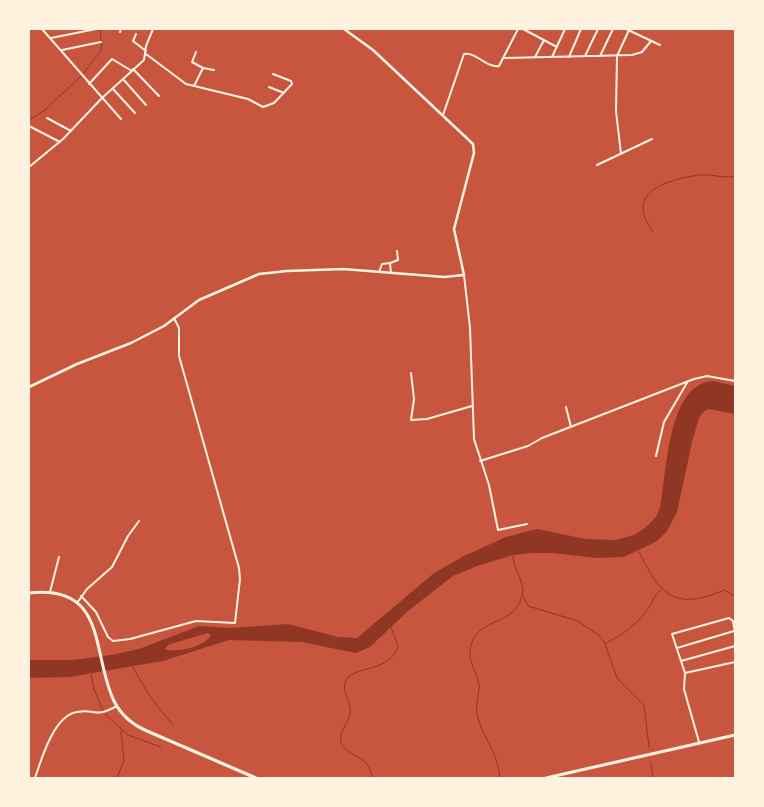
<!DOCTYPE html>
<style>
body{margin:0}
#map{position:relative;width:764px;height:807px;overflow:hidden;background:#c8553d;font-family:Cabin,sans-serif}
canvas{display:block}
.frame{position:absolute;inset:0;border:30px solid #fff3e0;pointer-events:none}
</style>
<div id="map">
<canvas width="764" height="807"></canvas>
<div class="frame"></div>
</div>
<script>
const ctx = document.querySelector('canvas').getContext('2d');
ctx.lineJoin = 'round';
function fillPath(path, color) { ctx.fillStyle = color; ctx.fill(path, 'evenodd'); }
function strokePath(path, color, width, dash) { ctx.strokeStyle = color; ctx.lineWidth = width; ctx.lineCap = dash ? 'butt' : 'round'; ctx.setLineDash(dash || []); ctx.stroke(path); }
const water = new Path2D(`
 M713,381L735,386V414L709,409L704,411L699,418L692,442L677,512L667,531L657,541L624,557L596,558L553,553H531L513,555L477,566L453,576L408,611L370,647L356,653L302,642L229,640L163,661L69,677L29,678V660H73L111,655L139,649L199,626L231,628L288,624L338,637L357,638L434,573L464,556L506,537L537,529L586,539L616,540L634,535L645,528L656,517L660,508C667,474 667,383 713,381ZM208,633L211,635C204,647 177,653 164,649L170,644Z`);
const stream = new Path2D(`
 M84,73L102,49L100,29
 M29,120L45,110L81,76
 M653,232C649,225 644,219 643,211C640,185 682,177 701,175C713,174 723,179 735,176
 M639,552C661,596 675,611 724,590L735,596
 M523,596L528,606L578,621L600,636L605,644L617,678L644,705L649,747
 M606,643C623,635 640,622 650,606C654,599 654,595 661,590
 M132,666L151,698L173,725
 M91,674L94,689L103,711
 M105,714L128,735L161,747
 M651,763L653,778
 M117,778L124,760L121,731
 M373,778C371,774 370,768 367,764C360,755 344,754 341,742C339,731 348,724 350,713C352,703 340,690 346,680C355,665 390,673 398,646L391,627
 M500,778C498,751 482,738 477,714C475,703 480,694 479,684C477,672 469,663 470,651C474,615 513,629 522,596C526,582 513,570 513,556`);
const minor = new Path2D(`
 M42,29L121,119
 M447,29H448
 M523,29L557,47
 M626,29L660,45
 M120,32L121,29
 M136,34L133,41L146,51
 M51,38L96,29
 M62,50L101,42
 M196,52L192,62L203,68
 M146,54L186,84L248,99L263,107L274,103L292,84L291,81L273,74
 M585,56L598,29
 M600,56L613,29
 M535,57L544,40
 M552,57L565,29
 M569,57L581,29
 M505,58L632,55L642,52L651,41
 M133,69L159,96
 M123,79L146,105
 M89,84L112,59L132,71
 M194,86L203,68L214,70
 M269,87L284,93
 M113,89L135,113
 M443,115L464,54C477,52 486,68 499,66L518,29
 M47,118L71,131
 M29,126L60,142
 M621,154L616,111L617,56L629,30
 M597,165L652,139
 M29,167L63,139L102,98L144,60L146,46L153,29
 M379,272L382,264L390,263
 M391,273L390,263L398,260L397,251
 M464,275L470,328L474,439L489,485L498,530L527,524
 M411,373L414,399L411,420L427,419L472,406
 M566,407L571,427
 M656,456L664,422L688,381
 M480,461L528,446L542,438L694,379L707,376L735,381
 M50,592L59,557
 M81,596L96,612L108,637L113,641L130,639L196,621L235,623L240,579L239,568L179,356V328L174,318
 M77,603L87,589L112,567L128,536L139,521
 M677,648L734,631
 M681,661L735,646
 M685,673L735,662V649
 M699,742L684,689L685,673L672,634L729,618L733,621L735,632
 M35,778C41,760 54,715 77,712C97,708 93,719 117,706`);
const tertiary = new Path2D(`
 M29,387L77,364L131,343L164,326L199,300L259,274L287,271L343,269L444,277L464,275L454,229L474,153L473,144L373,50L344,29`);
const trunk = new Path2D(`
 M29,593C108,584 91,653 114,701C121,715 133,725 147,731L256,778
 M546,778L735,735`);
fillPath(water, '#8f3625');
strokePath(stream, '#8f3625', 1);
strokePath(minor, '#fff3e0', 2);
strokePath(tertiary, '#fff3e0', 2.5);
strokePath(trunk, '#fff3e0', 3);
</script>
